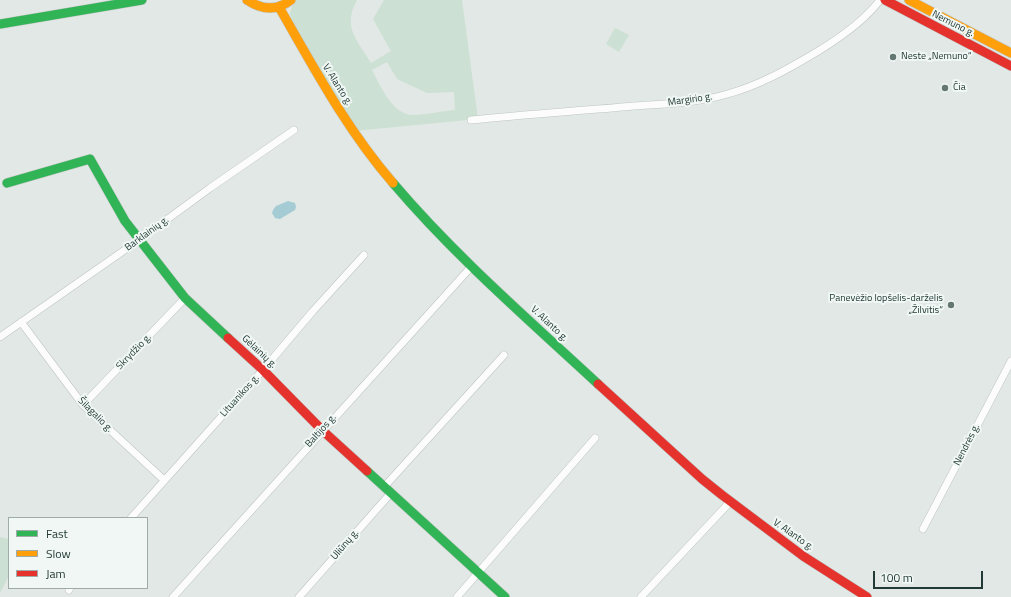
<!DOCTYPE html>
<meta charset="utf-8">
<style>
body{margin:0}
#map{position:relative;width:1011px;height:597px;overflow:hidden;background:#e2e8e5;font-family:"Titillium Web",sans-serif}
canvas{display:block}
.legend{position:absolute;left:8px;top:517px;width:140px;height:72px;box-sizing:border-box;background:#f0f7f4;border:1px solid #9eaba8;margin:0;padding:5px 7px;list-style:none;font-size:12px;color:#223a35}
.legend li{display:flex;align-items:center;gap:8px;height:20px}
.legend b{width:20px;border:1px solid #9eaba8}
.scale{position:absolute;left:873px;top:571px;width:110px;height:18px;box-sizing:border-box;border:2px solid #223a35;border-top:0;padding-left:5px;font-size:12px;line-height:14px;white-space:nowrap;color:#223a35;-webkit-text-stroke:3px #f0f7f4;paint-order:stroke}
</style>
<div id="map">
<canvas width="1011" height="597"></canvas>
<ul class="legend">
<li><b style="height:5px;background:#30b455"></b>Fast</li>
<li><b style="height:5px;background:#ff9f0a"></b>Slow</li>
<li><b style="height:5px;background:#e5322d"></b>Jam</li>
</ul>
<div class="scale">100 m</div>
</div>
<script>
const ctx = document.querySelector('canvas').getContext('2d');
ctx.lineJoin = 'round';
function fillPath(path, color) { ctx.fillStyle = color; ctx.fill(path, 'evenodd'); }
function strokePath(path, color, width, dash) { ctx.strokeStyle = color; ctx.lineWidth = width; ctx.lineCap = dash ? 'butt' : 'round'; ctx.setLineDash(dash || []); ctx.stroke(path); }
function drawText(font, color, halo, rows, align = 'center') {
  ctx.font = font + ' "Titillium Web",sans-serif'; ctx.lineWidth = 4; ctx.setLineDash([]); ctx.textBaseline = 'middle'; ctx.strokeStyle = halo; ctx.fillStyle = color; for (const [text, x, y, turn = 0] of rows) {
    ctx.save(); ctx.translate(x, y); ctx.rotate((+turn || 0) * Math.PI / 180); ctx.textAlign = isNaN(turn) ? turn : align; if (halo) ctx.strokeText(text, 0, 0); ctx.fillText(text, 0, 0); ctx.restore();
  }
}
const green = new Path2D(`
 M296,0H357C342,27 357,40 371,63L391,51L373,19L384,0H462L478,119L354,131L306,55L290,14L292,6ZM387,62L397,79L427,93L454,92L455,110C441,111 426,115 412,115C392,114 380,85 372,70Z
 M615,28L629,35L619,52L606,44Z
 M0,537L9,539V576L0,593Z`);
const water = new Path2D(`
 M288,201L295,203L296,207L295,210L280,219L275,218L272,213L273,210L276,206Z`);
const street = new Path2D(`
 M471,120C526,114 580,111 634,106C665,104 695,103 724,95C759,86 790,68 820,50C841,37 865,20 880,0
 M21,322L83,405L164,480
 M0,337L139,240L210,188L294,130
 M83,405L185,298
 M384,487L504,355
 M131,518L263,370L313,311L364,255
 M923,529L1011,361
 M69,590L70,588
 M173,597L471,267
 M299,597L391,493
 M457,597L595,438
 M641,597L730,502`);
const fast = new Path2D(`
 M0,24L142,0
 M7,183L90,159L125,221L185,298L228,338
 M393,183C455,256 528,319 598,384
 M367,471L505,597`);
const slow = new Path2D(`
 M247,0C262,10 277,11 291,0
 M909,0L1011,53
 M279,7C314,68 347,130 393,183`);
const jam = new Path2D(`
 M885,0L1011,66
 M228,338L263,370L322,430L367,471
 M598,384L702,479L722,495L803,556L867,597`);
const markers = [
 [893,57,4,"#657773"],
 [945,88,4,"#657773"],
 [951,305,4,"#657773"]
];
const streetNames = [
 ["Nemuno g.",953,24,27],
 ["V. Alanto g.",337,85,58],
 ["Margirio g.",690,100,-8],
 ["Barklainių g.",147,234,-36],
 ["V. Alanto g.",549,324,43],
 ["Skrydžio g.",134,352,-46],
 ["Gėlainių g.",259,352,43],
 ["Lituanikos g.",240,396,-48],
 ["Šilagalio g.",95,415,45],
 ["Baltijos g.",321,431,-48],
 ["Nendrės g.",967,445,-63],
 ["V. Alanto g.",793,535,35],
 ["Uliūnų g.",345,545,-49]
];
const poiNames = [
 ["Neste „Nemuno“",901,57],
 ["Čia",953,88],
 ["Panevėžio lopšelis-darželis",943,299,"right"],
 ["„Žilvitis“",943,311,"right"]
];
fillPath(green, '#cce0d3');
fillPath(water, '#a5cbd4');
strokePath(street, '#bfc5c2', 8);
strokePath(fast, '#bfc5c3', 10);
strokePath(slow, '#bfc5c3', 10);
strokePath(jam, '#bfc5c3', 10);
strokePath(street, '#fbfcfb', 7);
strokePath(fast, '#30b455', 9);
strokePath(slow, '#ff9f0a', 9);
strokePath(jam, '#e5322d', 9);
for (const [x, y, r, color] of markers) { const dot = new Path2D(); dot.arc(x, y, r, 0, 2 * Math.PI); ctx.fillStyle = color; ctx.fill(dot); strokePath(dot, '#f0f7f4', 1.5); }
drawText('10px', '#223a35', '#f0f7f4', streetNames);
drawText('10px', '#223a35', '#f0f7f4', poiNames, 'left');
</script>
